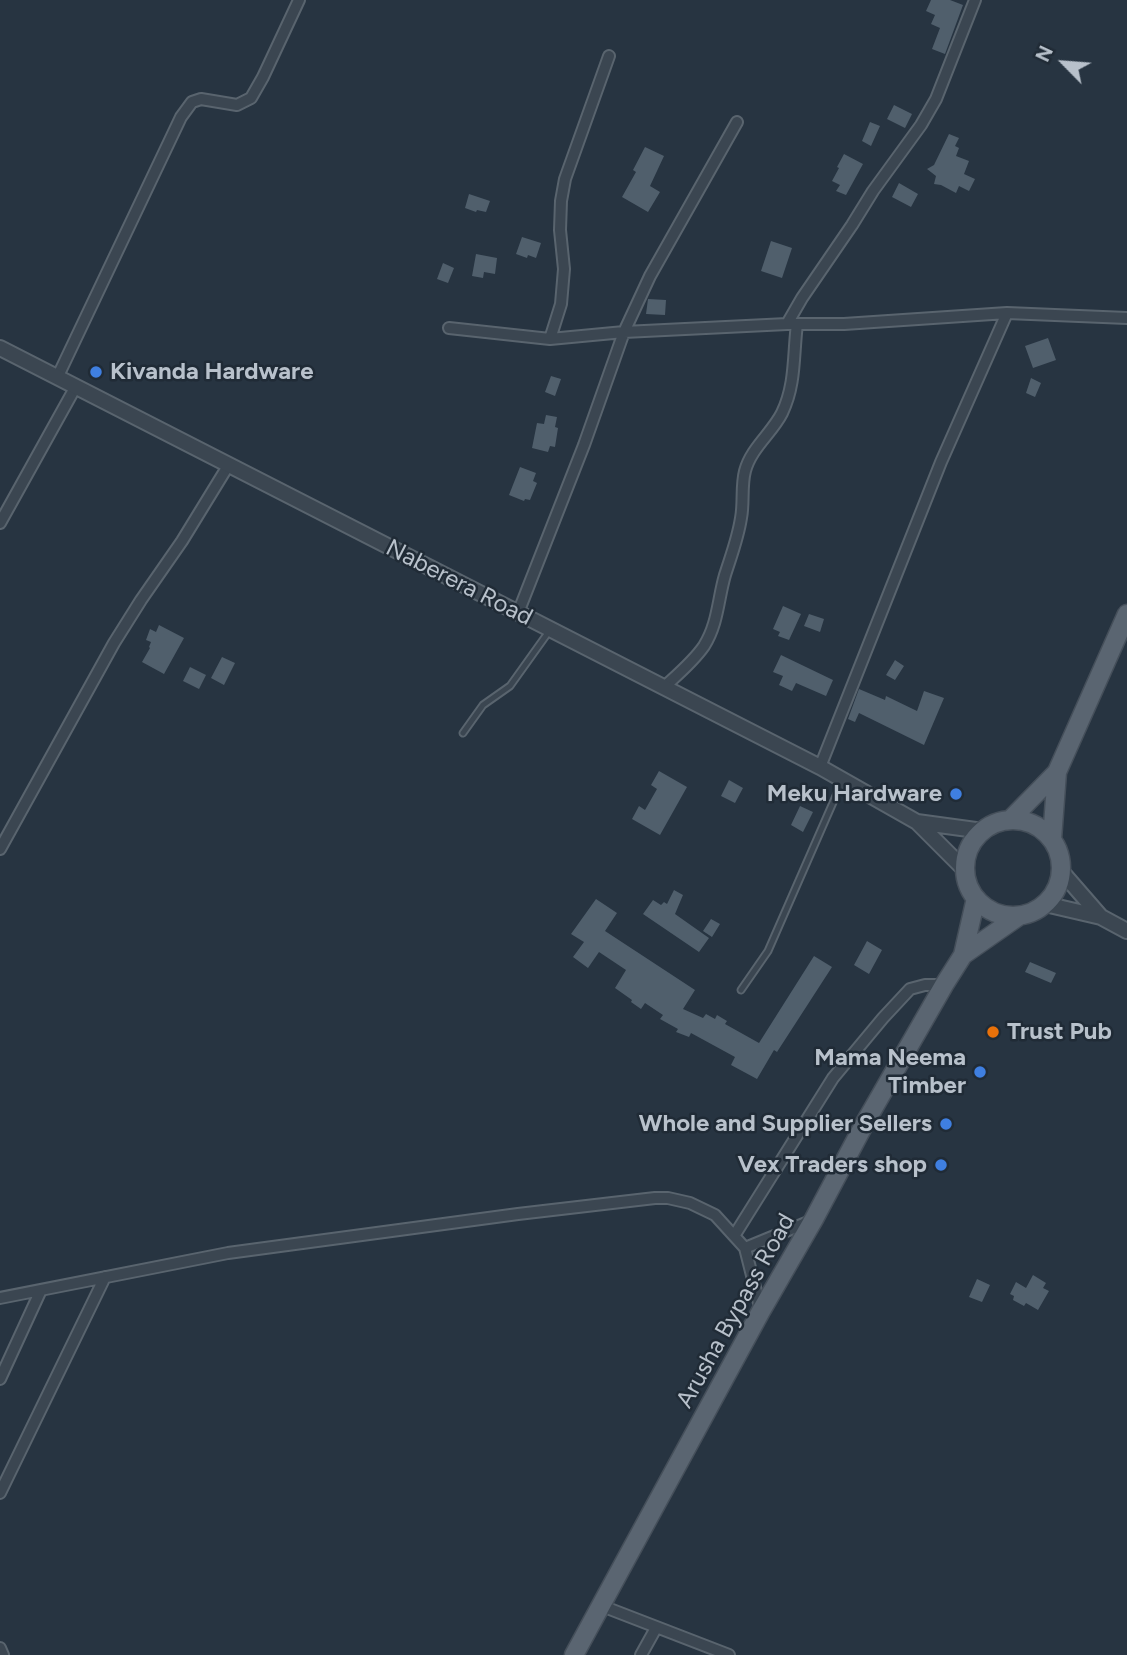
<!DOCTYPE html>
<style>
body{margin:0}
#map{position:relative;width:1127px;height:1655px;overflow:hidden;background:#273441;font-family:Figtree,sans-serif}
canvas{display:block}
.north{position:absolute;left:1029px;top:28px;width:70px;height:70px;-webkit-text-stroke:5px #202b36;paint-order:stroke;rotate:295deg;font-size:19px;font-weight:700;line-height:28px;text-align:center;color:#b8c1cb}
.north::after{content:'';display:block;margin:auto;width:24px;height:32px;background:#b8c1cb;clip-path:polygon(50% 0,100% 100%,50% 72%,0 100%)}
</style>
<div id="map">
<canvas width="1127" height="1655"></canvas>
<div class="north">N</div>
</div>
<script>
const ctx = document.querySelector('canvas').getContext('2d');
ctx.lineJoin = 'round';
function fillPath(path, color) { ctx.fillStyle = color; ctx.fill(path, 'evenodd'); }
function strokePath(path, color, width, dash) { ctx.strokeStyle = color; ctx.lineWidth = width; ctx.lineCap = dash ? 'butt' : 'round'; ctx.setLineDash(dash || []); ctx.stroke(path); }
function drawText(font, color, halo, rows, align = 'center') {
  ctx.font = font + ' Figtree,sans-serif'; ctx.lineWidth = 5; ctx.setLineDash([]); ctx.textBaseline = 'middle'; ctx.strokeStyle = halo; ctx.fillStyle = color; for (const [text, x, y, turn = 0] of rows) {
    ctx.save(); ctx.translate(x, y); ctx.rotate((+turn || 0) * Math.PI / 180); ctx.textAlign = isNaN(turn) ? turn : align; if (halo) ctx.strokeText(text, 0, 0); ctx.fillText(text, 0, 0); ctx.restore();
  }
}
const building = new Path2D(`
 M931,0H950L963,5L945,54L932,49L940,28L931,24L935,15L926,11Z
 M894,105L912,114L905,128L887,119Z
 M870,122L880,126L871,146L862,141Z
 M949,134L959,138L955,146L959,148L956,156L969,161L964,174L975,179L969,191L959,186L956,193L941,185L934,184L936,176L927,169L934,165Z
 M645,147L664,156L650,186L660,192L648,212L622,197L636,172L633,170Z
 M844,154L863,164L846,195L836,191L840,185L832,181L839,168L837,167Z
 M899,183L918,194L911,207L892,197Z
 M469,194L490,201L486,212L477,210L476,212L465,208Z
 M522,237L541,243L536,258L528,255L527,258L516,254Z
 M771,241L792,248L782,278L761,271Z
 M476,254L497,258L495,274L484,272L483,278L472,276Z
 M443,263L454,268L448,283L437,279Z
 M648,299L666,300L665,315L646,314Z
 M1048,338L1056,360L1033,368L1025,346Z
 M551,376L561,379L555,396L545,392Z
 M1031,378L1041,383L1035,397L1026,393Z
 M546,415L557,417L555,427L558,428L555,447L550,446L548,452L532,448L537,423L544,424Z
 M520,467L536,473L533,481L537,483L530,500L525,499L524,501L509,495Z
 M783,606L801,614L789,640L778,636L780,632L773,629Z
 M809,614L824,619L820,632L804,626Z
 M159,625L184,638L164,674L142,662L150,648L149,647L151,642L146,640L150,629L156,632Z
 M781,655L833,680L826,696L796,683L792,691L779,685L783,676L773,672Z
 M222,657L235,663L224,685L211,678Z
 M895,660L904,666L895,680L886,675Z
 M190,667L206,675L199,689L183,681Z
 M859,689L885,700L886,696L917,711L924,691L944,698L924,745L859,713L855,722L848,719Z
 M659,771L687,787L660,835L632,819L639,806L645,810L657,789L651,785Z
 M729,780L743,788L735,803L721,796Z
 M800,806L813,812L803,832L791,825Z
 M674,890L683,895L675,914L709,938L699,952L643,914L653,900L661,905L664,902L667,904Z
 M596,899L617,913L605,931L695,990L683,1009L703,1018L706,1014L715,1019L717,1015L727,1021L725,1024L759,1043L814,956L832,967L777,1052L774,1050L757,1079L731,1065L735,1057L691,1033L689,1037L676,1032L678,1029L660,1019L663,1015L645,1003L641,1009L631,1002L632,1000L615,988L626,970L599,952L588,968L573,957L584,942L571,934Z
 M711,919L720,924L712,937L703,931Z
 M867,941L882,950L869,974L854,965Z
 M1030,962L1056,973L1051,983L1025,972Z
 M1033,1275L1046,1283L1043,1288L1049,1291L1038,1310L1026,1303L1024,1306L1013,1300L1014,1296L1010,1294L1016,1282L1026,1288Z
 M977,1279L990,1285L982,1302L969,1297Z`);
const service = new Path2D(`
 M463,733L483,705L510,686L550,630
 M741,990L768,951L842,782`);
const minor = new Path2D(`
 M787,324L802,298L852,225L873,191L921,125L936,99L975,0
 M449,328L550,339L624,332L787,324H844L1007,313L1127,318
 M550,339L561,304L564,269L560,230L561,201L565,179L609,56
 M57,378L181,117L192,102L201,99L237,105L251,98L263,77L299,0
 M0,523L75,388
 M518,613L584,445L624,332L650,276L737,122
 M663,688C677,675 693,662 704,646C718,624 718,599 725,575C731,556 738,538 741,518C744,503 741,486 745,471C751,448 772,433 782,413C796,384 793,355 797,324
 M820,767L941,462L1007,313
 M0,849L114,643L141,600L182,541L228,466
 M734,1236L833,1078L883,1018L910,989L925,985H944
 M745,1248L813,1220
 M0,1298L228,1253L518,1214L655,1198H668L690,1203L715,1215L745,1248L761,1311
 M0,1379L41,1290
 M0,1493L105,1277
 M602,1606L729,1655
 M0,1648L3,1655
 M641,1655L656,1628`);
const tertiary = new Path2D(`
 M0,348L820,767L917,822L965,870
 M917,822L983,831
 M1061,871L1101,917
 M1045,904L1101,917L1127,931`);
const primary = new Path2D(`
 M1010,820L1057,772
 M965 868a48 48 0 1 1 96 0a48 48 0 1 1-96 0Z
 M1052,839L1057,772L1127,614
 M963,955L1019,916
 M574,1655L761,1311L814,1219L866,1121L944,985L963,955L976,898`);
const markers = [
 [96,372,7,"#3f7fe0"],
 [956,794,7,"#3f7fe0"],
 [993,1032,7,"#e8710a"],
 [980,1072,7,"#3f7fe0"],
 [946,1124,7,"#3f7fe0"],
 [941,1165,7,"#3f7fe0"]
];
const poiNames = [
 ["Kivanda Hardware",110,372,"left"],
 ["Meku Hardware",942,794],
 ["Trust Pub",1007,1032,"left"],
 ["Mama Neema",966,1058],
 ["Timber",966,1086],
 ["Whole and Supplier Sellers",932,1124],
 ["Vex Traders shop",927,1165]
];
const streetNames = [
 ["Naberera Road",459,583,27],
 ["Arusha Bypass Road",736,1311,-61]
];
fillPath(building, '#505f6c');
strokePath(service, '#59646e', 9);
strokePath(minor, '#59646e', 14);
strokePath(tertiary, '#59646e', 18);
strokePath(primary, '#454f5a', 21);
strokePath(service, '#3b4651', 5);
strokePath(minor, '#3b4651', 10);
strokePath(tertiary, '#3b4651', 14);
strokePath(primary, '#5a6571', 18);
for (const [x, y, r, color] of markers) { const dot = new Path2D(); dot.arc(x, y, r, 0, 2 * Math.PI); ctx.fillStyle = color; ctx.fill(dot); strokePath(dot, '#202b36', 2.5); }
drawText('bold 24px', '#b8c1cb', '#202b36', poiNames, 'right');
drawText('24px', '#b8c1cb', '#202b36', streetNames);
</script>
